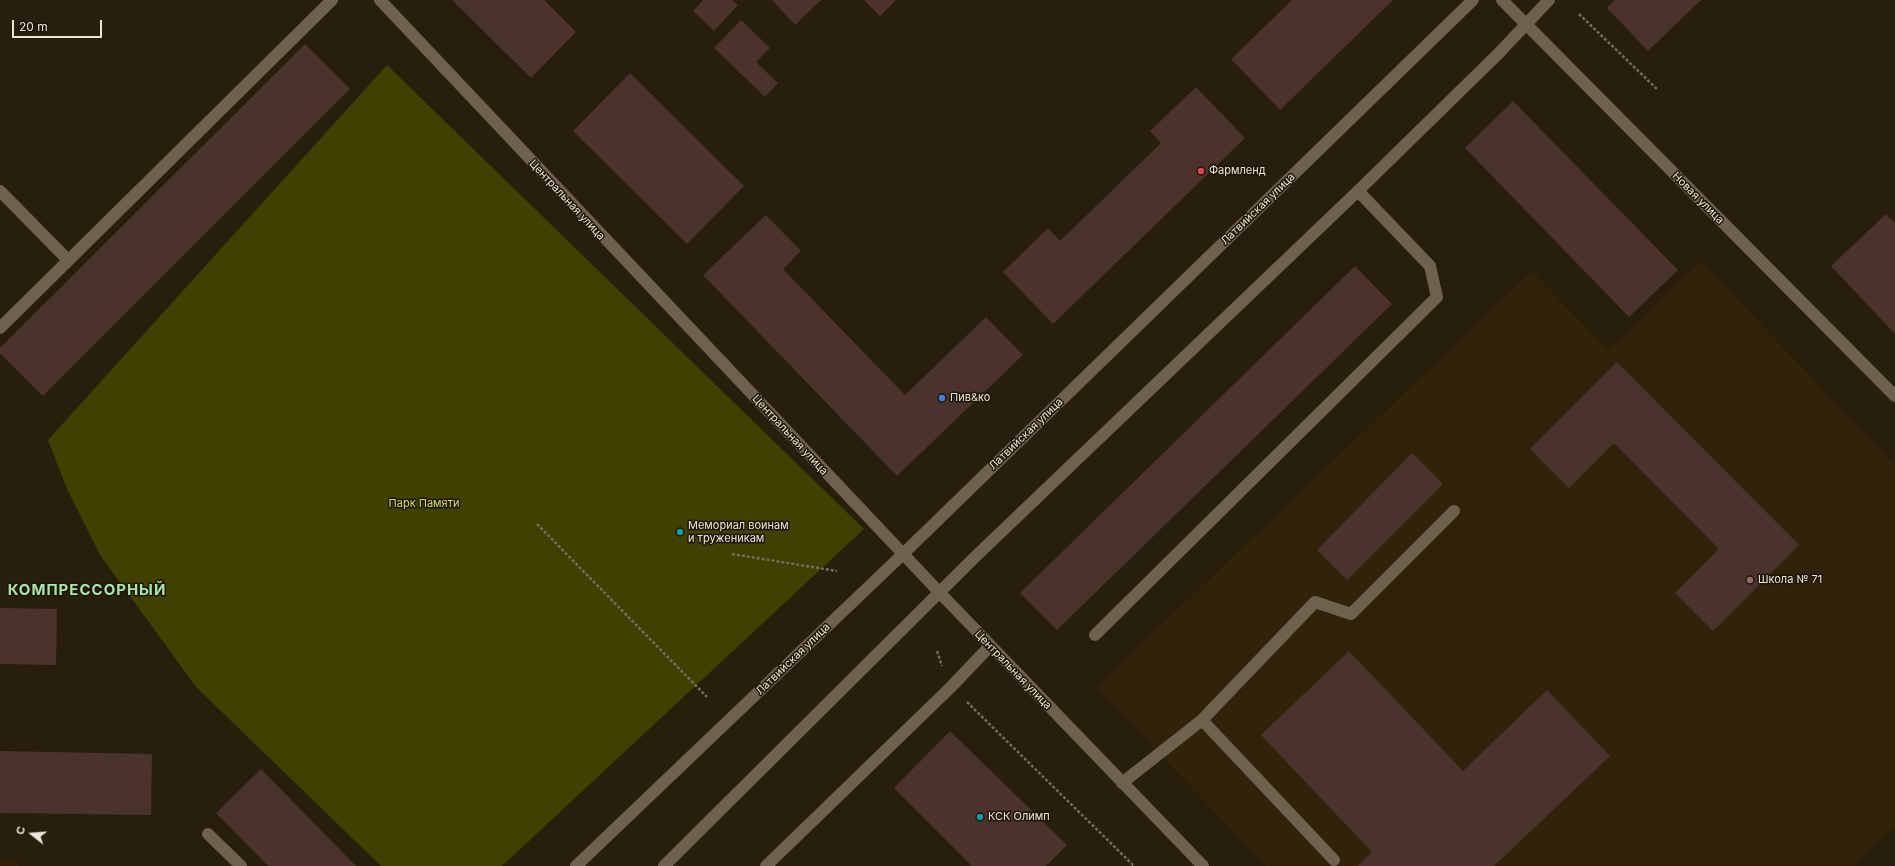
<!DOCTYPE html>
<meta charset="utf-8">
<style>
body{margin:0}
#map{position:relative;width:1895px;height:866px;overflow:hidden;background:#281e0c;font-family:Inter,sans-serif}
canvas{display:block}
.north{position:absolute;left:12px;top:814px;width:40px;height:40px;-webkit-text-stroke:3px #1e1504;paint-order:stroke;rotate:287deg;font-size:11px;font-weight:700;line-height:16px;text-align:center;color:#ebe5d9}
.north::after{content:'';display:block;margin:auto;width:14px;height:18px;background:#ebe5d9;clip-path:polygon(50% 0,100% 100%,50% 72%,0 100%)}
.scale{position:absolute;left:12px;top:20px;width:90px;height:18px;box-sizing:border-box;border:2px solid #ebe5d9;border-top:0;padding-left:5px;font-size:12px;line-height:14px;white-space:nowrap;color:#ebe5d9;-webkit-text-stroke:3px #1e1504;paint-order:stroke}
</style>
<div id="map">
<canvas width="1895" height="866"></canvas>
<div class="north">С</div>
<div class="scale">20 m</div>
</div>
<script>
const ctx = document.querySelector('canvas').getContext('2d');
ctx.lineJoin = 'round';
function fillPath(path, color) { ctx.fillStyle = color; ctx.fill(path, 'evenodd'); }
function strokePath(path, color, width, dash) { ctx.strokeStyle = color; ctx.lineWidth = width; ctx.lineCap = dash ? 'butt' : 'round'; ctx.setLineDash(dash || []); ctx.stroke(path); }
function drawText(font, color, halo, rows, align = 'center') {
  ctx.font = font + ' Inter,sans-serif'; ctx.lineWidth = 3; ctx.setLineDash([]); ctx.textBaseline = 'middle'; ctx.strokeStyle = halo; ctx.fillStyle = color; for (const [text, x, y, turn = 0] of rows) {
    ctx.save(); ctx.translate(x, y); ctx.rotate((+turn || 0) * Math.PI / 180); ctx.textAlign = isNaN(turn) ? turn : align; if (halo) ctx.strokeText(text, 0, 0); ctx.fillText(text, 0, 0); ctx.restore();
  }
}
const built = new Path2D(`
 M1701,261L1895,465V827L1855,866H1266L1096,687L1532,271L1608,350Z
 M0,860H18V866H0Z`);
const green = new Path2D(`
 M387,65L864,529L502,866H381L196,687L100,555L67,489L48,440Z`);
const building = new Path2D(`
 M452,0H544L576,32L531,78Z
 M703,0H732L738,5L714,31L693,11Z
 M772,0H821L795,25Z
 M864,0H896L880,16Z
 M1292,0H1393L1280,110L1231,59Z
 M1615,0H1701L1648,51L1607,8Z
 M741,20L770,48L756,62L778,83L765,97L714,48Z
 M305,44L350,89L43,396L0,353V348Z
 M630,73L744,186L687,244L573,131Z
 M1196,87L1245,138L1053,324L1003,272L1048,228L1060,241L1161,143L1150,131Z
 M1513,101L1678,270L1629,317L1465,148Z
 M1886,214L1895,223V334L1831,266Z
 M766,215L801,251L783,269L905,395L986,317L1023,355L897,476L703,275Z
 M1355,266L1392,304L1057,630L1020,593Z
 M1617,362L1799,545L1713,631L1675,593L1719,549L1614,443L1569,488L1530,449Z
 M1412,453L1443,484L1347,580L1317,550Z
 M0,608L57,609L56,665L0,664Z
 M1349,651L1463,771L1547,690L1610,756L1494,866H1358L1372,852L1261,735Z
 M950,731L1067,845L1046,866H970L971,865L894,788Z
 M0,751L152,754L151,815L0,813Z
 M261,769L356,866H268L216,813Z`);
const path = new Path2D(`
 M1579,14L1658,90
 M537,524L707,697
 M732,554L837,571
 M937,651L942,666
 M967,702L1134,866`);
const service = new Path2D(`
 M0,191L68,260
 M0,328L332,0
 M1095,635L1437,297L1430,266L1358,191
 M1202,720L1334,860
 M1122,783L1202,720L1315,602L1351,614L1454,511
 M208,834L241,866
 M766,866L951,687L990,646`);
const minor = new Path2D(`
 M1502,0L1895,396`);
const tertiary = new Path2D(`
 M380,0L940,593L1203,866
 M576,866L903,554L1473,0
 M664,866L975,557L1358,191L1499,53L1549,0`);
const markers = [
 [1201,171,4,"#e0444e"],
 [942,398,4,"#3f7fe0"],
 [680,532,4,"#0f9aa8"],
 [1750,580,4,"#8d6e63"],
 [980,817,4,"#0f9aa8"]
];
const poiNames = [
 ["Фармленд",1209,171],
 ["Пив&ко",950,398],
 ["Мемориал воинам",688,526],
 ["и труженикам",688,539],
 ["Школа № 71",1758,580],
 ["КСК Олимп",988,817]
];
const streetNames = [
 ["Новая улица",1698,198,45],
 ["Центральная улица",567,200,47],
 ["Латвийская улица",1258,209,-44],
 ["Латвийская улица",1026,434,-44],
 ["Центральная улица",790,435,47],
 ["Латвийская улица",793,659,-44],
 ["Центральная улица",1013,670,46]
];
const parkNames = [
 ["Парк Памяти",424,504]
];
const districtNames = [
 ["КОМПРЕССОРНЫЙ",87,590]
];
fillPath(built, '#30230a');
fillPath(green, '#404000');
fillPath(building, '#49332c');
strokePath(path, '#746c5c', 2.5, [3, 2]);
strokePath(service, '#6d624e', 12);
strokePath(minor, '#6d624e', 12);
strokePath(tertiary, '#6d624e', 12);
for (const [x, y, r, color] of markers) { const dot = new Path2D(); dot.arc(x, y, r, 0, 2 * Math.PI); ctx.fillStyle = color; ctx.fill(dot); strokePath(dot, '#1e1504', 1.5); }
drawText('11px', '#ebe5d9', '#1e1504', poiNames, 'left');
drawText('11px', '#ebe5d9', '#1e1504', streetNames);
drawText('11px', '#dadc64', '#1e1504', parkNames);
ctx.letterSpacing = '1px';
drawText('bold 15px', '#a7e5ac', '#1e1504', districtNames);
ctx.letterSpacing = '0px';
</script>
